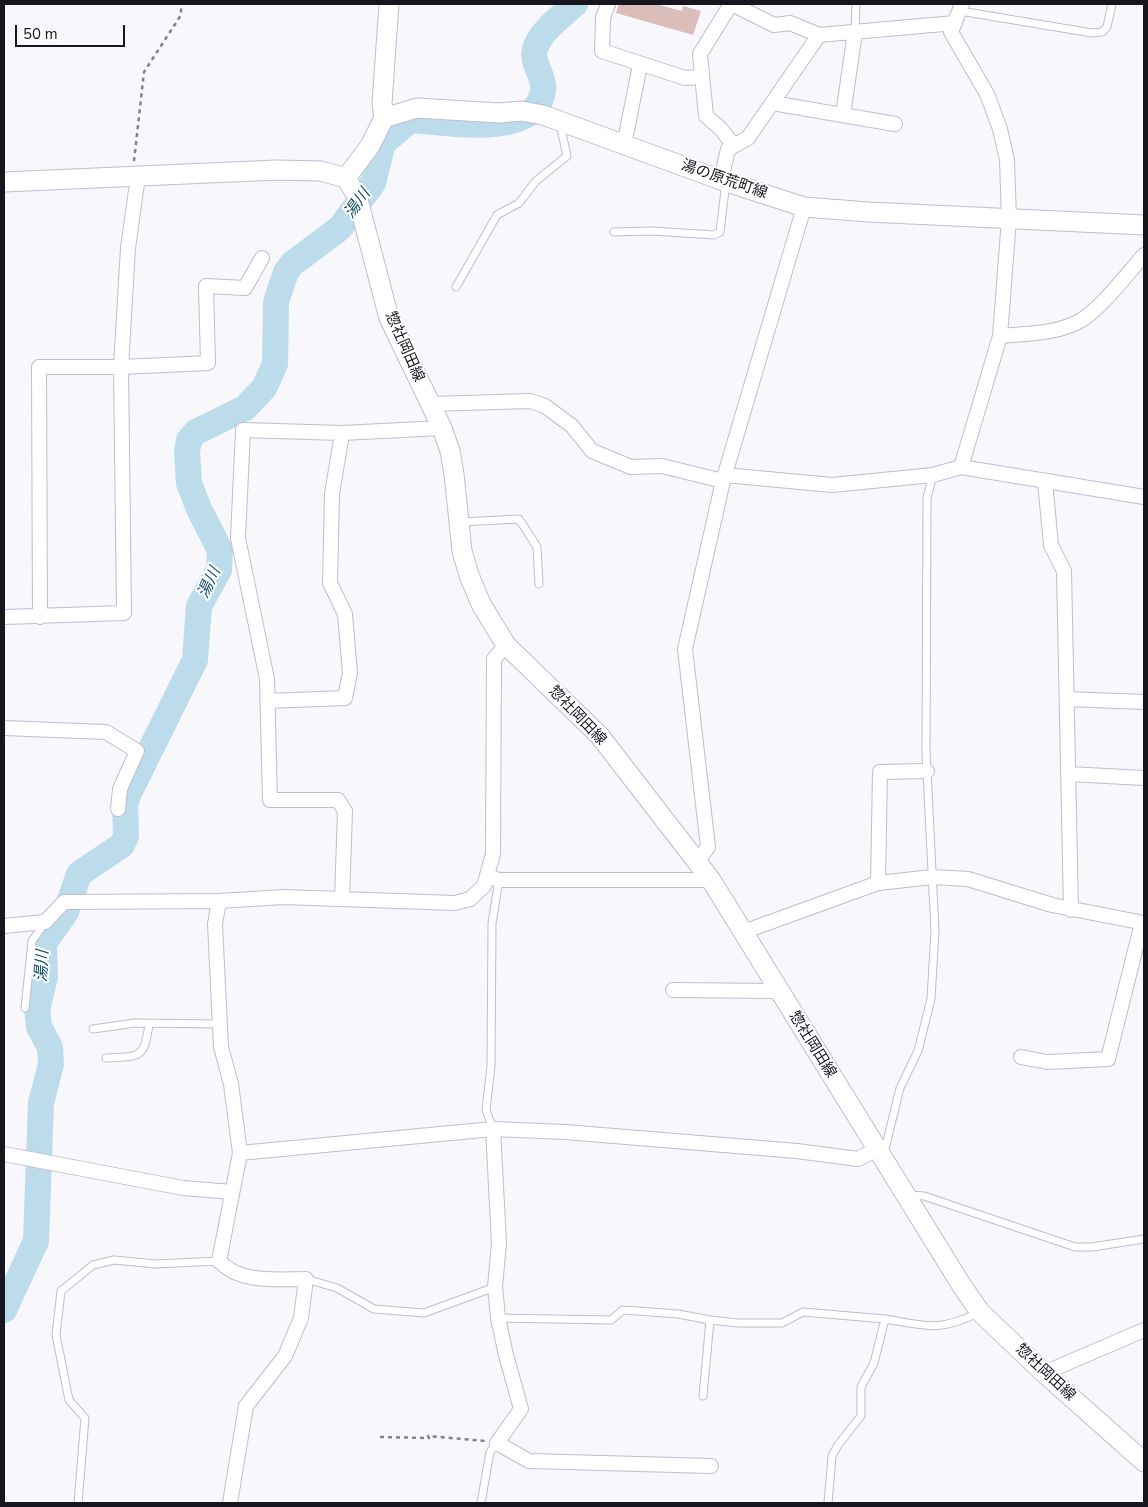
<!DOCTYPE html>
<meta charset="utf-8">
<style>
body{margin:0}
#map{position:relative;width:1148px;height:1507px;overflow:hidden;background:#f7f7fc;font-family:"Nunito Sans",sans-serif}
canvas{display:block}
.frame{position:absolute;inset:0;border:5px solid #17161f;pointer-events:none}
.scale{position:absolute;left:15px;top:25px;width:110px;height:22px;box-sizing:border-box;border:2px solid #17161f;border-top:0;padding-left:6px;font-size:15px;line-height:18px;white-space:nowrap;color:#17161f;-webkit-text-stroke:4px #fff;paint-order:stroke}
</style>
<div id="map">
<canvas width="1148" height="1507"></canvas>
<div class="frame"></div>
<div class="scale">50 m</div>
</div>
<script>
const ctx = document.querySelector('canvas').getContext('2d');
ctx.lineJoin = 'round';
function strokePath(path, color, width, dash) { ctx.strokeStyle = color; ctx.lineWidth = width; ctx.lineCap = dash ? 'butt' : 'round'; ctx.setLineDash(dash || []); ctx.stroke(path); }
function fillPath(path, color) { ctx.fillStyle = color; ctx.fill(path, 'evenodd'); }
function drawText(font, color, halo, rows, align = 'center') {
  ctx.font = font + ' "Nunito Sans","Noto Sans JP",sans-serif'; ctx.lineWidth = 4; ctx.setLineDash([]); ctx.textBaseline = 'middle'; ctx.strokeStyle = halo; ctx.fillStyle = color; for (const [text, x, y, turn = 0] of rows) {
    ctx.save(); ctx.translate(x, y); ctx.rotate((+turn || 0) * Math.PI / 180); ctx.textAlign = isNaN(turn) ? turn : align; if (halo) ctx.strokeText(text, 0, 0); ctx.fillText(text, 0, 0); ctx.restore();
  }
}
const river = new Path2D(`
 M4,1310L36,1241L41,1103L51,1064L50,1047L39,1027L37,1009L45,977L44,943L66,912L79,874L122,845L126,836L125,805L129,793L195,660L199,606L219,570L220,550L199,509L189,483L187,452L189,440L196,432L245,408L264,388L275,364L276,302L286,272L292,264L340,228L373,183L383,143L410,120C445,122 537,140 543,90C545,75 529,62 536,46C543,29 562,16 575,4`);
const building = new Path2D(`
 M619,4H656L682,11L683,6L701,11L693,35L616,13Z`);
const path = new Path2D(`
 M134,161L144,72L181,15V4
 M380,1437L429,1438L428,1436L485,1441`);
const lane = new Path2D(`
 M960,11L1092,33L1102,32L1107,27L1112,4
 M855,32L856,4
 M614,232L652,231L714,235L720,232L726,182
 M456,287L497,215L519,203L536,181L567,156L560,124
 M460,522L519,519L537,547L539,584
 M25,1008L32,941L45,923
 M93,1029L135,1023L220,1024
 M106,1058C140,1056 144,1060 149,1024
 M493,1129L486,1110L491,1066L492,923L499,880
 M884,1153L900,1088L918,1051L931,999L935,931L926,752L927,498L933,475
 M909,1195L924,1196L1075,1247H1092L1144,1239
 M306,1279L337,1288L374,1309L424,1313L495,1287
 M498,1318L611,1320L623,1310L678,1314L710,1320
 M703,1396L710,1320L738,1323H782L803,1312L885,1319
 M78,1503L85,1418L69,1400L56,1335L61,1291L93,1265L114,1260L156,1264L219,1261
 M481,1503L490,1452L497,1443
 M828,1503L832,1456L838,1445L861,1416V1387L874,1363L885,1319C927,1326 938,1332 978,1313`);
const street = new Path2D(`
 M608,4L603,18L602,51L685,78L701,77
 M731,4L700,54L706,116L721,129L734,146
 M732,4L774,25L790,23L819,35
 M772,103L895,124
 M843,115L855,32
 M624,145L640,65
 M721,180L728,149L748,138L819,35L955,23
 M1000,336C1024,334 1053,334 1076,323C1098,313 1127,274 1144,255
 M431,404L530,401L545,406L572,426L592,451L631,467L662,466L723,481
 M961,467L1000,336L1009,219L1007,160L1000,129L987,94L951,32L962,4
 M725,475L832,485L933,475L961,467L1144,497
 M1045,482L1051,545L1064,571L1071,910
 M4,617L124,613L121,367L128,248L138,176
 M40,617L39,367H121L208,363L206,286L245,288L262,258
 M1067,699L1144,702
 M267,701L345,698L350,673L345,614L330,583L332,494L342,433
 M4,728L106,732L137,751L120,789L118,809
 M1069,774L1144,778
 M697,862L708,847L685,649L723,481L804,207
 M487,876L499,880H711
 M878,883L880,772L927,771
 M342,899L345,811L338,800H270L267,679L238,538L243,430L342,433L442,428
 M219,901L215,924L221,1047L231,1084L240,1153L219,1261C241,1284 276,1279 306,1279L301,1318L285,1356L246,1406L230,1503
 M4,926L45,922L64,902L219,901L284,897L455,903L470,899L484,886L493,854L494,659L506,645
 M743,932L878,883L933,877L968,879L1052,905L1144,923
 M673,990L779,991
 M1021,1057L1047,1062L1108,1059L1142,923
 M493,1129L499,1243L495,1287L498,1318L506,1355L521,1409L497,1443L529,1461L711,1466
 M240,1153L493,1129L565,1132L797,1151L858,1159L877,1149
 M4,1154L183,1188L232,1192
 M1044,1373L1144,1330`);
const secondary = new Path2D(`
 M384,118L382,103L389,4
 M346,178L370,146L384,118L417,108L499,113L522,111L543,115L721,180L804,207L868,212L1144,225
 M4,182L277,170L321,171L346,178L357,196L389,318L442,428L450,451L454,474L462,551L469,575L481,604L506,645L599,735L711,880L962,1286L980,1312L1044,1373L1144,1462`);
const streetNames = [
 ["湯の原荒町線",724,180,19],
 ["惣社岡田線",404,347,66],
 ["惣社岡田線",577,716,46],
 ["惣社岡田線",812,1045,58],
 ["惣社岡田線",1045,1373,43]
];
const waterNames = [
 ["湯川",358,204,-54],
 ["湯川",210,583,-65],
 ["湯川",43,966,-87]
];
strokePath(river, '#bcdcec', 26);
fillPath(building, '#dbbeba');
strokePath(lane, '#bfbcd5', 9);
strokePath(street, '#bfbcd5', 16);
strokePath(secondary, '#bfbcd5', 21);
strokePath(path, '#828188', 2.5, [4, 4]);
strokePath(lane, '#fff', 7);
strokePath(street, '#fff', 14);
strokePath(secondary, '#fff', 19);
drawText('15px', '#17161f', '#fff', streetNames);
drawText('italic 16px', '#104d65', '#fff', waterNames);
</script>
